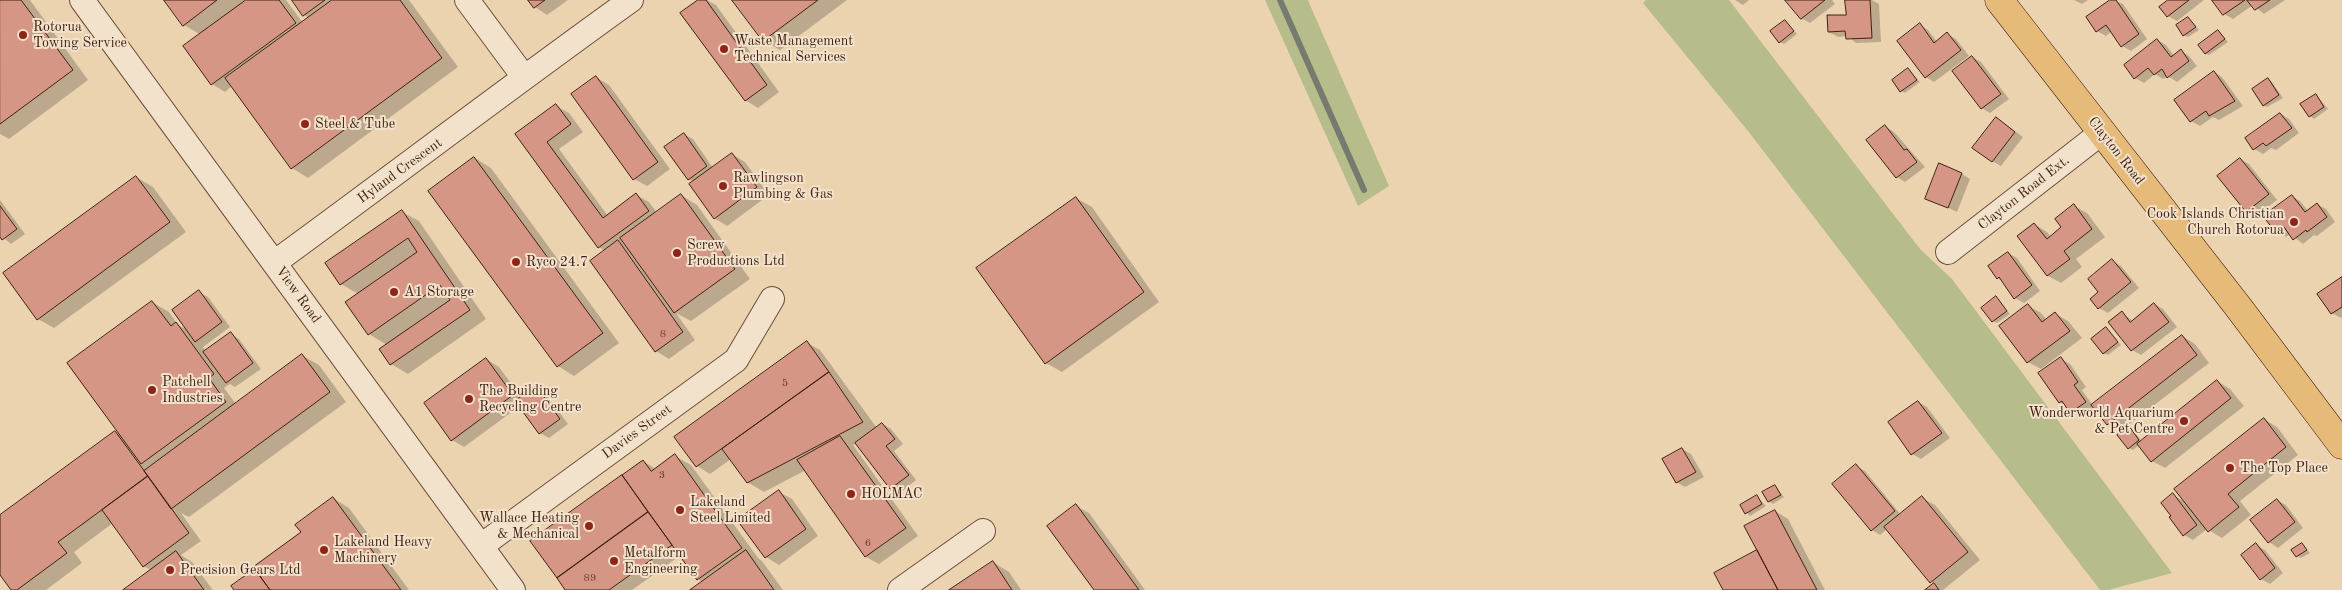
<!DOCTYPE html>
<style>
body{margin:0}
canvas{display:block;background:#ebd3b0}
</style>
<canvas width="2342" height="590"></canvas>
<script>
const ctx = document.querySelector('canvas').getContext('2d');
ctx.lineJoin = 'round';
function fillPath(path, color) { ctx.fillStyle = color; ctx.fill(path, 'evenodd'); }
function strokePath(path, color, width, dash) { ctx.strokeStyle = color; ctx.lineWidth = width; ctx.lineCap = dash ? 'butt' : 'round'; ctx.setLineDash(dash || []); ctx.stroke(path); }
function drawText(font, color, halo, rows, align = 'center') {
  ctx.font = font + ' "Old Standard TT",serif'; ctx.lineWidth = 4; ctx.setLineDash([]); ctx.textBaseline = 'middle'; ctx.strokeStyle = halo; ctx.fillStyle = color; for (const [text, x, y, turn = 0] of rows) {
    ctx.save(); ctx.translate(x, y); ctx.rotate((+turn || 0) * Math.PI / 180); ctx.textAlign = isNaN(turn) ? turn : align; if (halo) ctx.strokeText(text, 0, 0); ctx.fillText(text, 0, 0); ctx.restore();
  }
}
const green = new Path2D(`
 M1265,0H1308L1310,5L1389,186L1358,206Z
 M1646,0H1729L1920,249L1952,279L2172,573L2108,590H2100L1748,131L1643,3Z`);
const shadow = new Path2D(`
 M0,0H30L88,80L9,139L0,134Z
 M166,0H286L303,23L309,18L304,15L293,0H409L458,67L308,178L292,168L232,86L225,92L212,84L184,47L201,35L184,25Z
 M529,0H568L547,15L535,7Z
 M700,0H707L716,5L779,92L758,108L745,100Z
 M734,0H847L780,50L763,40Z
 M1735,0H1749L1743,5Z
 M1786,0H1832L1835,4L1810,23L1801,18Z
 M1846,0H1872L1879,4L1881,42L1856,43L1847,36L1838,37L1829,32L1847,16Z
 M2074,0H2088L2082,4Z
 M2112,0L2123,4L2147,39L2131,51L2122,46L2112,31L2106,36L2097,31Z
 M2170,0H2204L2177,21L2168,16Z
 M2214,0H2285L2264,14L2253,5L2233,19L2224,14Z
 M2188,18L2199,30L2188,37L2183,35Z
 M1785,21L1797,34L1784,44L1780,42Z
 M1920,25L1928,30L1937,42L1947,34L1956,39L1969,56L1934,82L1926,77Z
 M2218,31L2228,42L2209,55L2205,53Z
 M2158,40L2166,45L2174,56L2181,51L2189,56L2197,66L2177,82L2168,76L2163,79L2155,74L2144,83L2135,78Z
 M1972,57L1981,62L2009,99L1990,113L1981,108Z
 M1908,69L1920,82L1905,93L1901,91Z
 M2214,72L2222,77L2243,106L2219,120L2213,117L2200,126L2191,121L2176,100Z
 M596,77L609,85L670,169L647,186L634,179Z
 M2268,79L2272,82L2283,98L2267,107L2263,105Z
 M2316,95L2328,109L2314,119L2310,116Z
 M556,106L569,113L583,132L559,149L608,216L636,195L649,202L657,213L681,195L697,205L750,279L691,321L676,313L695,340L669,359L656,351L605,251L599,247L517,134Z
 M2281,114L2289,119L2299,133L2276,150L2271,148L2263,154L2254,149Z
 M1997,118L2023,137L2001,166L1992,161Z
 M1885,126L1894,132L1925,167L1905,182L1897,177Z
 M684,134L693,139L713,168L732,154L745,162L769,195L727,226L714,218L694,182L688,179Z
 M475,158L491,168L619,343L574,376L558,366L430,191Z
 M2240,159L2249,164L2277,200L2256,216L2247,211L2219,176Z
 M1962,174L1970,179L1957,212L1927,198Z
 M136,177L153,187L186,232L54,328L38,319Z
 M2292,196L2300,201L2308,211L2317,204L2326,209L2335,222L2317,236L2314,235L2303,244L2290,234L2286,237L2277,232Z
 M1076,198L1092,207L1159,302L1062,372L1046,363Z
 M0,200L25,234L11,244L0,235Z
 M2074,206L2087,213L2105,237L2076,259L2082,267L2061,283L2048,276L2018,236L2034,224L2047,232L2051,237L2063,228Z
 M402,212L419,221L486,319L408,374L391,364L381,349L387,345L369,334L358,294L341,284Z
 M2008,253L2017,258L2040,291L2024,303L2015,298L2003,281L1997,278Z
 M2113,261L2121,266L2139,288L2108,313L2099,308L2100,292Z
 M2342,278V317L2341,318L2332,313Z
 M199,292L208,297L230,327L203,347L206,352L231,334L239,339L261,369L235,387L230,384L224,388L236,404L303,356L319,365L346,402L189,517L181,513L201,541L181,555L192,562L213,590H125L151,570L143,566L113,523L74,552L82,563L46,590H12L0,573V517L115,432L122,436L152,302L169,312L178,325L188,330Z
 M1996,298L2010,314L1997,323L1993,321Z
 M2154,304L2163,309L2177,327L2141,355L2132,350L2110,322L2122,313L2133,321Z
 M2029,306L2041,313L2047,320L2056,314L2068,321L2082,338L2041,369L2028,362Z
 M2106,329L2121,345L2108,355L2103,353Z
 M2182,336L2195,344L2209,363L2127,426L2133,430L2142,442L2217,381L2230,389L2244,406L2165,468L2152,461L2139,445L2133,450L2129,448L2122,432L2108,424L2094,407L2080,417L2060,402L2061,359L2070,364L2086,387L2082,390L2093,406Z
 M807,343L820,350L877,428L883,424L891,429L903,444L894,451L916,480L900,493L891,488L857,443L853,445L918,536L879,564L866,557L806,470L764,492L747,482L731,459L710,474L697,466L676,437Z
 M486,359L499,367L522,398L536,387L545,392L568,424L549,438L540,433L520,406L464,447L452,440Z
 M1918,402L1927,407L1950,438L1921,459L1912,454L1889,423Z
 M2264,419L2277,427L2298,455L2240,501L2251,515L2222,538L2207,529L2193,540L2184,535L2172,516L2173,495L2187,503Z
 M1682,449L1691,454L1704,477L1685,487L1676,482Z
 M675,456L691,465L758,558L762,561L783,590H692L703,582L698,579L681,555L632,590H567L532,541L643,461L656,469Z
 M1856,466L1865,471L1901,515L1922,498L1935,505L1980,560L1943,590H1927L1934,584L1887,529L1880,535L1872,530Z
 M1775,487L1784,497L1773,504L1769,501Z
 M779,492L792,499L818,536L779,565L766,557Z
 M1757,497L1766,506L1750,516L1742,506Z
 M333,498L349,508L409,590H236L303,533Z
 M2277,500L2286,505L2303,528L2278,548L2269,542L2252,520Z
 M1076,506L1089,513L1145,590H1095Z
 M1775,511L1788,519L1825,590H1724L1759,551Z
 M2302,544L2310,553L2301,558L2297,556Z
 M2256,545L2265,550L2283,573L2270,584L2261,579Z
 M993,562L1009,572L1021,590H951Z`);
const stream = new Path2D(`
 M1280,0L1364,190`);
const building = new Path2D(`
 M0,0H21L73,70L0,124Z
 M164,0H217L183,26Z
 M246,0H279L296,23L211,85L183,46Z
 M292,0H325L303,16Z
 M332,0H400L442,58L291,169L225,78Z
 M528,0H545L534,8Z
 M698,0H706L767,85L745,101L680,13Z
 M732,0H818L763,41Z
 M1785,0H1825L1801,19Z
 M1845,0H1870L1872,38L1846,39L1845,31L1828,32L1827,15H1846Z
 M2110,0H2116L2139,34L2121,47L2106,25L2096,32L2086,17Z
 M2168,0H2189L2167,17L2159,7Z
 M2212,0H2245L2223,15Z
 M2247,0H2270L2255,10Z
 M2188,17L2196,27L2183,36L2176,25Z
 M1785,20L1794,31L1779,43L1770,31Z
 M1920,23L1934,43L1947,32L1961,50L1925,78L1897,41Z
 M2218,30L2225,39L2205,54L2198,45Z
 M2157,39L2171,57L2181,49L2189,61L2167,78L2162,69L2154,75L2148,68L2134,79L2124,65Z
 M1972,56L2001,94L1981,109L1952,71Z
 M1908,68L1917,80L1900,92L1892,80Z
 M2214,71L2235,101L2209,116L2206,111L2190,122L2174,100Z
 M596,76L658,162L633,180L571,94Z
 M2268,78L2279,95L2263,106L2252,89Z
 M2316,94L2324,107L2309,117L2300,104Z
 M556,104L571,124L547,142L603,218L636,193L649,211L598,248L515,134Z
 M2280,113L2292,128L2266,146L2263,143L2253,150L2245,138Z
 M1996,117L2015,132L1992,162L1972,148Z
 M1885,125L1904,150L1907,149L1917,162L1896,178L1866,140Z
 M684,133L707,166L688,180L664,147Z
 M732,153L757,187L714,219L689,184Z
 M474,157L603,333L557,367L428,191Z
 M2240,158L2269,194L2246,212L2217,176Z
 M1939,163L1962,173L1948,208L1925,199Z
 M136,176L170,222L37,320L3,273Z
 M681,194L735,269L674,313L620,238Z
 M2292,195L2305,212L2317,203L2327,217L2307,232L2306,230L2293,240L2284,227L2276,233L2263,216Z
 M1076,197L1144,292L1045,364L976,268Z
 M2074,204L2092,229L2064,251L2070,259L2047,276L2017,236L2034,223L2047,239L2061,227L2055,219Z
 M0,206L17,229L2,240L0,237Z
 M402,210L470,310L390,365L379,349L450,300L440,285L368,335L345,302L417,252L408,238L340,285L325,263Z
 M618,240L683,332L655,352L590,261Z
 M2008,252L2032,285L2014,299L1999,277L1997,279L1988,266Z
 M2112,259L2131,282L2098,309L2090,299L2098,292L2088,279Z
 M2342,277V307L2331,314L2317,294Z
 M199,290L222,322L195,342L172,310Z
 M1996,296L2007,311L1992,322L1981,308Z
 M152,301L171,326L176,322L214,374L209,378L226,402L141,464L67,363Z
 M2154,303L2169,322L2131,351L2108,322L2122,311L2130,322Z
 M2028,304L2042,322L2055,312L2070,331L2027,363L1999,326Z
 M2106,327L2118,342L2103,354L2091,339Z
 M231,332L253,363L226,383L203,352Z
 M2182,335L2197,355L2107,425L2091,405Z
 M807,341L829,372L696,467L674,437Z
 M302,354L330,392L171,509L144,471Z
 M2061,357L2078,382L2074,385L2086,402L2070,413L2062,401L2059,403L2038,373Z
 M486,358L513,395L451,441L424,403Z
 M829,372L863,422L747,483L722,449Z
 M2217,380L2231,398L2151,462L2137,444Z
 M536,386L560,419L539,434L515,401Z
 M1918,401L1942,433L1911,455L1888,422Z
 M2264,418L2286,447L2228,494L2239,507L2208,532L2174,489Z
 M882,423L895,439L886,446L909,475L890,489L855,443Z
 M2129,426L2139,440L2128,449L2117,435Z
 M115,431L148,476L58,542L67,553L17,590H11L0,575V515Z
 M840,436L906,528L865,557L797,460Z
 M1682,448L1696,472L1676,483L1662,459Z
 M675,454L742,548L697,580L622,475L643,460L651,471Z
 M1856,464L1895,511L1871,531L1832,484Z
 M622,475L648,512L557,578L530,541Z
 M148,476L189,533L143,567L102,510Z
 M1775,485L1781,495L1768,502L1762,492Z
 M779,490L806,529L765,558L737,520Z
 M2173,493L2197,525L2183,536L2169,517L2171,516L2161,503Z
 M1757,495L1762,504L1745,514L1740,505Z
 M1922,496L1968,552L1930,583L1884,527Z
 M333,497L401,590H270L253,567L301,532L295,525Z
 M2277,499L2295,522L2268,543L2250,520Z
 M1076,504L1139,590H1094L1047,526Z
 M1775,510L1817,590H1778L1744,526Z
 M648,512L672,545L609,590H565L557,578Z
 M2256,543L2275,568L2260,580L2241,555Z
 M2302,543L2307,550L2296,557L2291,550Z
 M746,550L774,590H690Z
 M1757,550L1778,590H1723L1714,573Z
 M176,551L204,590H123Z
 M993,561L1012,590H949Z
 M255,569L270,590H234L231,586Z
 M1934,583L1939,590H1925Z`);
const minor = new Path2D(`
 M82,0L513,590
 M467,0L524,77
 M1948,252L2101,133
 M274,263C393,176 511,86 631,0
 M481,546L736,360L772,299
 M900,590L983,531`);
const major = new Path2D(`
 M1999,0L2239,308L2342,445`);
const markers = [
 [23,35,5,"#8f2418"],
 [724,49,5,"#8f2418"],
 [305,124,5,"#8f2418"],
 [723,186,5,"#8f2418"],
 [2294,222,5,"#8f2418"],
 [677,253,5,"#8f2418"],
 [516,262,5,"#8f2418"],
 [394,292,5,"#8f2418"],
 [152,390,5,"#8f2418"],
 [469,399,5,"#8f2418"],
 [2184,421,5,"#8f2418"],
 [2230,468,5,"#8f2418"],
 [851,494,5,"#8f2418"],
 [680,510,5,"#8f2418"],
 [589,526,5,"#8f2418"],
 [324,550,5,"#8f2418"],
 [614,561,5,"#8f2418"],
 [170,570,5,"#8f2418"]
];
const numberNames = [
 ["8",663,334],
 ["5",785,383],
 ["3",662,475],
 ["6",868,543],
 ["89",590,578]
];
const poiNames = [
 ["Rotorua",33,27],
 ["Towing Service",33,43],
 ["Waste Management",734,41],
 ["Technical Services",734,57],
 ["Steel & Tube",315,124],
 ["Rawlingson",733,178],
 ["Plumbing & Gas",733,194],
 ["Cook Islands Christian",2284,214,"right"],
 ["Church Rotorua",2284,230,"right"],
 ["Screw",687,245],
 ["Productions Ltd",687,261],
 ["Ryco 24.7",526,262],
 ["A1 Storage",404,292],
 ["Patchell",162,382],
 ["Industries",162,398],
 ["The Building",479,391],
 ["Recycling Centre",479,407],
 ["Wonderworld Aquarium",2174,413,"right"],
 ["& Pet Centre",2174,429,"right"],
 ["The Top Place",2240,468],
 ["HOLMAC",861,494],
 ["Lakeland",690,502],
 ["Steel Limited",690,518],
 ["Wallace Heating",579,518,"right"],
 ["& Mechanical",579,534,"right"],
 ["Lakeland Heavy",334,542],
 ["Machinery",334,558],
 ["Metalform",624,553],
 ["Engineering",624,569],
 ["Precision Gears Ltd",180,570]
];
const streetNames = [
 ["Clayton Road",2116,151,52],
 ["Hyland Crescent",400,171,-36],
 ["Clayton Road Ext.",2024,193,-38],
 ["View Road",298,295,54],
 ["Davies Street",637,432,-36]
];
fillPath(green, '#b7bc8b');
fillPath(shadow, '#0003');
strokePath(stream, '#757b6f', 6);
fillPath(building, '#d59685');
strokePath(building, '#412113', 1);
strokePath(minor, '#6c4e3a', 26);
strokePath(major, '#412113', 29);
strokePath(minor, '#f2e2cc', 24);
strokePath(major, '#e6ba78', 28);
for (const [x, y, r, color] of markers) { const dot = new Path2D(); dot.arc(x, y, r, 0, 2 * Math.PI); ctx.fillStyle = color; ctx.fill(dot); strokePath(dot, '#f2e2cc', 2); }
drawText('11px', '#663e30', null, numberNames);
drawText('14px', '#412113', '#f2e2cc', poiNames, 'left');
drawText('14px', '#412113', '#f2e2cc', streetNames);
</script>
